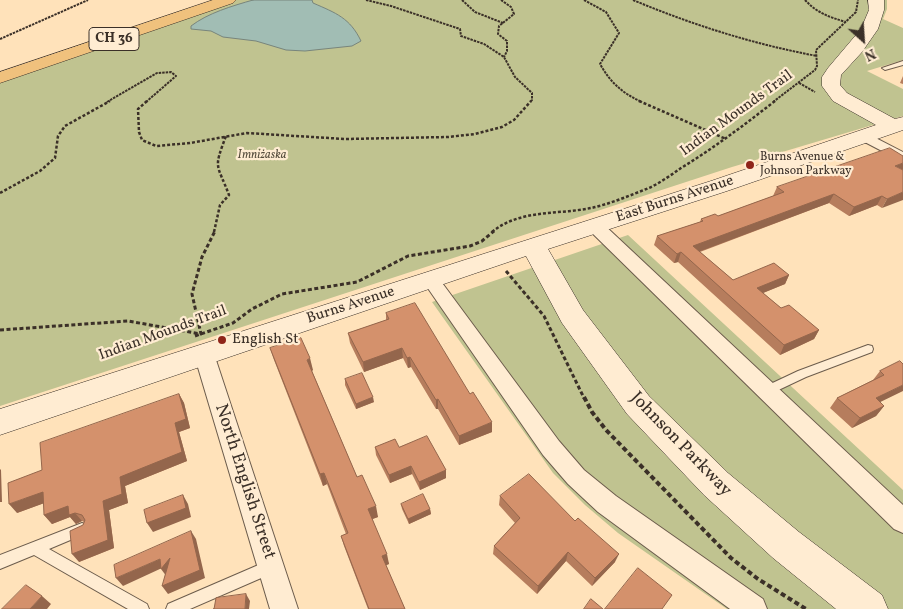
<!DOCTYPE html>
<meta charset="utf-8">
<style>
body{margin:0}
#map{position:relative;width:903px;height:609px;overflow:hidden;background:#ffe2ba;font-family:Vollkorn,serif}
canvas{display:block}
.north{position:absolute;left:838px;top:15px;width:50px;height:50px;-webkit-text-stroke:4px #ffecd2;paint-order:stroke;rotate:154deg;font-size:14px;font-weight:700;line-height:20px;text-align:center;color:#3b3028}
.north::after{content:'';display:block;margin:auto;width:18px;height:22px;background:#3b3028;clip-path:polygon(50% 0,100% 100%,50% 72%,0 100%)}
</style>
<div id="map">
<canvas width="903" height="609"></canvas>
<div class="north">N</div>
</div>
<script>
const ctx = document.querySelector('canvas').getContext('2d');
ctx.lineJoin = 'round';
function fillPath(path, color) { ctx.fillStyle = color; ctx.fill(path, 'evenodd'); }
function strokePath(path, color, width, dash) { ctx.strokeStyle = color; ctx.lineWidth = width; ctx.lineCap = dash ? 'butt' : 'round'; ctx.setLineDash(dash || []); ctx.stroke(path); }
function drawText(font, color, halo, rows, align = 'center') {
  ctx.font = font + ' Vollkorn,serif'; ctx.lineWidth = 4.5; ctx.setLineDash([]); ctx.textBaseline = 'middle'; ctx.strokeStyle = halo; ctx.fillStyle = color; for (const [text, x, y, turn = 0] of rows) {
    ctx.save(); ctx.translate(x, y); ctx.rotate((+turn || 0) * Math.PI / 180); ctx.textAlign = isNaN(turn) ? turn : align; if (halo) ctx.strokeText(text, 0, 0); ctx.fillText(text, 0, 0); ctx.restore();
  }
}
const green = new Path2D(`
 M234,0H887V9L883,19L903,28V60L867,71L903,89V116L732,167L0,406V80Z
 M628,235L903,490V609H727L618,533L585,505L553,473L432,302Z`);
const water = new Path2D(`
 M253,0H312L313,3C336,13 350,18 361,41L352,46L305,51L286,50L256,41L223,37L211,31L191,29V26C208,13 232,6 253,0Z`);
const pathFar3 = new Path2D(`
 M366,0L391,6L460,29L461,36L484,44L504,57L515,77L532,93V100L530,102
 M462,0L475,12L503,23
 M501,0L511,7L514,14L499,26L498,34L507,41V51L504,57
 M584,0L606,12L619,33L600,64C610,82 623,94 642,102
 M633,0C693,25 753,44 817,56
 M805,0C817,13 829,17 846,22
 M0,39L88,0
 M799,83L815,92
 M107,102L157,73L171,72L176,76L146,102
 M773,102L815,70L817,66L816,50L856,12L858,0`);
const pathFar2 = new Path2D(`
 M147,101L138,109L139,132L142,140L156,146L190,143L247,133L345,139L448,137L475,134L502,127L514,120L531,101
 M639,101L726,139
 M0,193L40,171L55,158L58,136L65,126L110,101
 M214,232L220,205L229,195C217,163 213,170 226,136
 M492,232C520,209 557,215 591,208C610,204 631,195 649,188C660,183 671,175 681,168C714,148 744,125 775,101`);
const pathFar1 = new Path2D(`
 M506,271L544,316L584,398
 M0,330L128,321L201,334L192,294L202,257L215,231
 M195,336L233,323L252,309L282,294L357,282L408,256L470,246L482,241L494,231`);
const path = new Path2D(`
 M584,397L592,412L606,430L731,558L758,579L806,609`);
const lane = new Path2D(`
 M903,61V65L885,70L882,68Z
 M868,345L872,346L873,349L872,352L806,377L770,394L766,396L762,394L760,391L762,388L798,371Z
 M82,523L87,525L89,529L87,533L49,549L147,604L149,609H128L34,555L0,569V555Z
 M270,560L275,562L277,567L275,572L190,609H166L168,604Z`);
const street = new Path2D(`
 M864,132L903,152V162L859,139L857,136Z
 M595,221L601,222L903,505V533L894,529L589,230L587,226L589,222Z
 M431,274L437,276L559,441L584,470L616,496L763,599L767,609H730L598,512L568,484L543,455L425,284L422,280L425,276Z
 M204,346L211,349L214,354L298,609H270L194,354L197,349Z`);
const secondary = new Path2D(`
 M868,0H884V10L878,29L862,52L841,75L840,85L847,93L895,119L903,117V130L727,191L548,249L583,310L649,396L728,473L799,532L882,595L888,609H836L773,558L704,495L627,414L562,323L526,256L0,435V409L711,181L876,125L833,101L822,86V77L828,68L861,29L869,10Z`);
const highway = new Path2D(`
 M213,0H236L233,3L0,83V72Z`);
const wall = new Path2D(`
 M903,76V84L900,83Z
 M903,170L882,208L877,205L849,216L829,203L700,252L733,280L789,275L785,284L763,293L781,308L819,330L814,339L780,355L678,262L674,263L654,245L657,236L700,222L701,219L718,216L773,196L777,187Z
 M386,313L492,432L459,445L438,409H436L411,367L408,368L403,358L364,372L350,343L348,333L386,320Z
 M270,348L313,370L312,371L357,477L378,517L372,519L389,564L386,565L405,609H368L344,546L341,536L346,534L327,484L323,486L274,360Z
 M900,361L880,402L884,406L876,416L852,428L830,408L837,398L873,380L880,371Z
 M345,379L374,402L356,409L345,385Z
 M179,394L184,403L190,428L179,432L187,461L125,486L128,503L109,510L114,548L79,562L83,525L84,522L82,521L76,524L70,517L52,524L44,515V503L17,513L42,470Z
 M375,447H399L446,470V478L420,490L412,474L390,483L376,455Z
 M500,496L615,562L592,586L566,561L537,594L493,554L494,546L515,523L499,505Z
 M401,504L430,509L431,514L409,524L402,509Z`);
const shadedWall = new Path2D(`
 M903,163V170L895,166Z
 M903,192V200L882,208L887,199Z
 M834,194L829,203L690,255L693,246Z
 M882,196L877,205L849,216L854,207Z
 M681,252L678,262L674,263L677,254Z
 M789,275L785,284L753,297L757,288Z
 M819,330L814,339L780,355L784,345Z
 M402,348L403,358L364,372L363,362Z
 M410,357L411,367L408,368L407,358Z
 M310,358L313,370L310,372L307,360Z
 M903,385V391L868,408L876,398Z
 M179,394L184,403L190,428L179,432L187,461L125,486L128,503L109,510L114,548L79,562L72,554L103,501L120,477L175,423Z
 M373,397L374,402L356,409V404Z
 M438,399V409H436V400Z
 M884,406L876,416L852,428L860,418Z
 M492,422V432L459,445V436Z
 M411,466L412,474L390,483L389,475Z
 M0,469L1,470L2,502H0Z
 M446,470V478L420,490L419,482Z
 M324,473L327,484L323,486L320,474Z
 M43,492L50,501L17,513L9,504Z
 M183,495L188,504L191,517L153,532L147,523Z
 M68,506L75,513L82,521L76,524L70,517L52,524L44,515Z
 M376,506L378,517L370,520L368,509Z
 M430,509L431,514L409,524L408,519Z
 M191,531L196,539L205,578L168,594L162,586Z
 M568,552L566,561L537,594L538,586Z
 M387,554L389,564L384,566L382,556Z
 M619,554L615,562L592,586L595,578Z
 M170,558L167,577L161,569L162,568L123,586L116,578L160,559Z
 M246,594L250,601L249,609H245Z
 M42,596L51,604L47,609H30Z`);
const building = new Path2D(`
 M890,148L903,156V163L895,166L903,170V192L887,199L882,196L854,207L834,194L693,246L733,280L774,263L789,275L757,288L781,308L789,305L819,330L784,345L681,252L677,254L657,236L703,221L701,219L715,214L718,216L784,192L777,187Z
 M415,303L470,394L473,392L492,422L459,436L438,399L436,400L410,357L407,358L402,348L363,362L348,333L389,319L386,313Z
 M301,338L310,358L307,360L357,477L362,475L376,506L368,509L387,554L382,556L405,609H369L341,536L348,533L324,473L320,474L270,348Z
 M900,361L903,364V385L876,398L884,406L860,418L837,398L884,375L880,371Z
 M362,373L373,397L356,404L345,379Z
 M179,394L186,419L175,423L182,452L120,477L122,494L103,501L108,540L72,554L70,531L83,525L85,520L82,515L75,513L69,515L68,506L44,515L43,492L9,504L8,483L42,470L40,443Z
 M427,436L446,470L419,482L411,466L389,475L375,447L395,439L399,447Z
 M529,474L575,521L578,518L619,554L595,578L568,552L538,586L494,546L520,518L500,496Z
 M423,494L430,509L408,519L401,504Z
 M183,495L186,508L147,523L144,510Z
 M191,531L200,570L162,586L170,558L161,569L160,559L116,578L114,565Z
 M638,568L672,595L662,609H605Z
 M26,585L42,596L30,609H2Z
 M246,594L245,609H213H214L216,598Z
 M591,599L603,609H584Z`);
const markers = [
 [750,165,5,"#8f2418"],
 [222,340,5,"#8f2418"]
];
const farParknames = [
 ["Imniżaska",262,156]
];
const farPoinames = [
 ["Burns Avenue &",760,158],
 ["Johnson Parkway",760,172]
];
const shields = [
 [114,39,50]
];
const shieldNames = [
 ["CH 36",114,39]
];
const streetNames = [
 ["Indian Mounds Trail",737,114,-36],
 ["East Burns Avenue",675,200,-18],
 ["Burns Avenue",351,306,-18],
 ["Indian Mounds Trail",163,334,-20]
];
const poiNames = [
 ["English St",232,340]
];
const nearStreetnames = [
 ["Johnson Parkway",680,445,46],
 ["North English Street",244,482,72]
];
fillPath(green, '#c0c390');
fillPath(water, '#a1bdb4');
strokePath(water, '#78857c', 1);
strokePath(lane, '#6c5c4c', 2);
strokePath(street, '#6c5c4c', 2);
strokePath(secondary, '#3b3028', 1);
strokePath(highway, '#3b3028', 1);
strokePath(pathFar3, '#3b3028', 2, [2.5, 1]);
strokePath(pathFar2, '#3b3028', 2.5, [3, 2]);
strokePath(pathFar1, '#3b3028', 3, [4, 2.5]);
strokePath(path, '#3b3028', 4, [5, 3]);
fillPath(lane, '#ffecd2');
fillPath(street, '#ffecd2');
fillPath(secondary, '#ffecd2');
fillPath(highway, '#f0c17d');
fillPath(wall, '#b67d5d');
fillPath(shadedWall, '#94664c');
fillPath(building, '#d4916c');
strokePath(building, '#94664c', 1);
for (const [x, y, r, color] of markers) { const dot = new Path2D(); dot.arc(x, y, r, 0, 2 * Math.PI); ctx.fillStyle = color; ctx.fill(dot); strokePath(dot, '#ffecd2', 2); }
drawText('italic 12px', '#564d3d', '#ffecd2', farParknames);
drawText('12px', '#3b3028', '#ffecd2', farPoinames, 'left');
for (const [x, y, w] of shields) { const box = new Path2D(); box.roundRect(x - w / 2, y - 11.5, w, 23, 4); ctx.fillStyle = '#ffecd2'; ctx.fill(box); strokePath(box, '#3b3028', 1); }
drawText('bold 14px', '#3b3028', null, shieldNames);
drawText('15px', '#3b3028', '#ffecd2', streetNames);
drawText('15px', '#3b3028', '#ffecd2', poiNames, 'left');
drawText('18px', '#3b3028', '#ffecd2', nearStreetnames);
</script>
